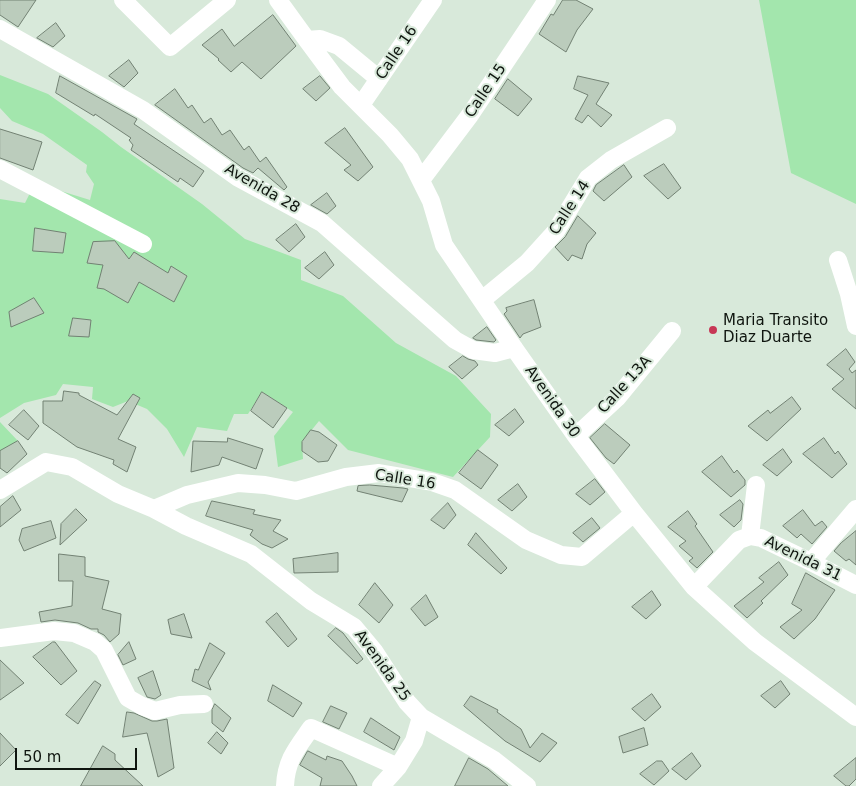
<!DOCTYPE html>
<style>
body{margin:0}
#map{position:relative;width:856px;height:786px;overflow:hidden;background:#d8e9da;font-family:"DejaVu Sans",sans-serif}
canvas{display:block}
.scale{position:absolute;left:15px;top:748px;width:122px;height:22px;box-sizing:border-box;border:2px solid #0f150f;border-top:0;padding-left:6px;font-size:15px;line-height:18px;white-space:nowrap;color:#0f150f;-webkit-text-stroke:4px #d8e9da;paint-order:stroke}
</style>
<div id="map">
<canvas width="856" height="786"></canvas>
<div class="scale">50 m</div>
</div>
<script>
const ctx = document.querySelector('canvas').getContext('2d');
ctx.lineJoin = 'round';
function fillPath(path, color) { ctx.fillStyle = color; ctx.fill(path, 'evenodd'); }
function strokePath(path, color, width, dash) { ctx.strokeStyle = color; ctx.lineWidth = width; ctx.lineCap = dash ? 'butt' : 'round'; ctx.setLineDash(dash || []); ctx.stroke(path); }
function drawText(font, color, halo, rows, align = 'center') {
  ctx.font = font + ' "DejaVu Sans",sans-serif'; ctx.lineWidth = 4; ctx.setLineDash([]); ctx.textBaseline = 'middle'; ctx.strokeStyle = halo; ctx.fillStyle = color; for (const [text, x, y, turn = 0] of rows) {
    ctx.save(); ctx.translate(x, y); ctx.rotate((+turn || 0) * Math.PI / 180); ctx.textAlign = isNaN(turn) ? turn : align; if (halo) ctx.strokeText(text, 0, 0); ctx.fillText(text, 0, 0); ctx.restore();
  }
}
const green = new Path2D(`
 M759,0H856V204L791,173Z
 M0,75L48,94L102,132L121,147L202,204L245,239L301,260V280L343,296L396,343L456,376L491,414L490,437L453,477L348,450L319,421L302,442L303,459L278,467L274,436L293,412L262,392L248,414H234L227,431L197,427L184,457L167,429L147,409L128,401L113,407L92,399L93,387L63,384L56,395L24,403L0,418V199L25,203L35,183L90,200L94,184L86,172L87,165L43,134L12,121L0,108Z
 M0,422L18,441L0,452Z`);
const building = new Path2D(`
 M0,0H36L18,27L0,15Z
 M563,0H576L593,9L577,30L566,52L539,34L551,14L553,15Z
 M273,15L296,46L261,79L242,62L231,72L218,60L219,59L202,45L222,29L234,46Z
 M56,23L65,36L53,47L37,38Z
 M129,60L138,73L124,87L109,76Z
 M60,76L137,119L134,124L204,171L193,187L180,178L178,182L131,150L133,145L129,140L131,138L95,114L94,116L56,93Z
 M320,76L330,88L316,101L303,89Z
 M578,76L609,83L596,104L612,115L601,127L588,115L582,123L575,119L588,95L574,89Z
 M508,79L532,99L518,116L495,99Z
 M175,89L188,108L192,105L204,123L211,118L222,135L230,130L244,150L249,146L260,162L266,157L287,187L284,190L258,168L253,173L243,168L155,105Z
 M345,128L373,167L358,181L344,170L351,165L325,143Z
 M0,129L42,142L33,170L0,158Z
 M664,164L681,188L668,199L644,176Z
 M624,165L632,177L604,201L593,191L596,185Z
 M327,193L336,206L327,214L311,205Z
 M578,216L596,233L587,244L582,259L572,255L568,261L555,247L565,237Z
 M296,224L305,237L289,252L276,240Z
 M35,228L66,233L63,253L33,251Z
 M115,241L129,259L134,252L168,273L171,266L187,276L174,302L139,282L128,303L104,289L97,288L103,265L87,263L93,242Z
 M325,252L334,265L319,279L305,268Z
 M34,298L44,313L11,327L9,312Z
 M534,300L541,327L523,334L520,338L504,314L507,311L506,308Z
 M73,318L91,320L89,337L69,336Z
 M487,327L496,340L494,342L476,340L473,338Z
 M846,349L855,362L849,369L852,373L856,370V409L832,389L844,379L827,365Z
 M463,356L468,359L475,361L478,365L462,379L449,367Z
 M64,391L79,393V395L117,415L133,394L140,398L118,439L136,447L127,472L113,464L114,460L77,447L43,423V401H62Z
 M262,392L287,408L273,428L251,411Z
 M792,397L801,409L767,441L748,426L768,410L770,413Z
 M515,409L524,422L509,436L495,425Z
 M24,410L39,426L28,440L9,425Z
 M605,424L630,445L614,464L606,458L590,438Z
 M311,430L319,432L337,445L328,461L318,462L302,451V442Z
 M228,438L263,449L256,469L222,457L219,465L191,472L193,441L227,442Z
 M824,438L835,454L838,451L847,464L832,478L803,454Z
 M18,441L27,454L7,473L0,468V451Z
 M783,449L792,462L777,476L763,465Z
 M478,450L498,465L481,489L459,473Z
 M722,456L734,473L737,470L745,480V485L731,497L702,472Z
 M595,479L605,492L590,505L576,494Z
 M518,484L527,497L512,511L498,500Z
 M370,485L403,488L408,489L402,502L357,491L358,486Z
 M13,496L21,510L0,527V507Z
 M740,500L743,504L741,520L734,527L720,515Z
 M212,501L255,510L253,514L281,520L273,531L288,539L272,548L262,544L250,535L253,530L206,516Z
 M448,503L456,515L444,529L431,520Z
 M76,509L87,520L60,545L61,524Z
 M803,510L815,526L822,521L827,527L812,544L801,534L797,538L783,526Z
 M688,511L697,524L695,526L713,552L697,568L689,561L693,558L679,546L686,541L668,527Z
 M592,518L600,528L583,542L573,533Z
 M51,521L56,538L24,551L19,540L22,529Z
 M856,531V565L849,559L846,561L834,551L841,543Z
 M476,533L507,568L501,574L468,545Z
 M338,553V572L294,573L293,559Z
 M59,554L85,557V576L109,581L102,609L121,614L119,634L110,642L104,635L98,632V629H91L78,623L55,620L41,622L39,612L72,606L73,581H59Z
 M779,562L788,575L761,601L763,603L747,618L734,606L764,582L759,578Z
 M806,573L835,590L815,619L794,639L780,627L802,610L792,604Z
 M375,583L393,605L379,623L359,605Z
 M652,591L661,605L646,619L632,607Z
 M426,595L438,617L425,626L411,609Z
 M277,613L297,639L288,647L266,622Z
 M184,614L192,638L171,634L168,620Z
 M336,628L343,633L363,659L357,664L328,636Z
 M53,642H55L77,671L61,685L33,657Z
 M129,642L136,659L123,665L118,655Z
 M210,643L225,653L208,682L211,690L192,681L195,669L198,670Z
 M0,660L24,683L0,700Z
 M153,671L161,695L155,699L147,697L138,678Z
 M95,681L101,685L78,724L66,715Z
 M781,681L790,694L775,708L761,696Z
 M273,685L302,703L293,717L268,701Z
 M652,694L661,707L645,721L632,709Z
 M471,696L498,710L497,712L521,729L530,748L542,733L557,743L540,762L505,741L464,706Z
 M215,704L231,718L223,732L212,723V710Z
 M331,706L347,713L339,729L323,722Z
 M127,712L134,713L152,721H157L167,719L174,768L158,777L147,733L123,737Z
 M371,718L400,737L394,750L364,732Z
 M644,728L648,745L623,753L619,737Z
 M217,732L228,743L221,754L208,743Z
 M0,733L16,750L0,766Z
 M103,746L115,754V760L143,786H81Z
 M308,751L326,760L327,756L342,761L352,776L357,786H320L322,778L300,765Z
 M692,753L701,766L686,780L672,769Z
 M469,758L488,769L508,786H455Z
 M856,758V779L849,786H846L834,776Z
 M657,761H662L669,771L654,785L640,774Z`);
const street = new Path2D(`
 M123,0L170,47L227,0
 M278,0L307,40L342,87L390,135L410,159L431,201L444,245L514,348L576,436L634,513L694,587L755,642L856,717
 M0,29L143,110L237,177L322,223L455,340L473,350L495,353L514,348
 M307,40L320,39L339,46L379,79
 M361,105L433,0
 M0,169L143,244
 M421,180L470,115L547,0
 M838,260L849,294L856,326
 M482,300L527,263L556,231L588,178L611,160L667,128
 M576,436L617,398L672,331
 M0,490L46,462L72,467L118,494L154,509L186,526L251,554L311,601L354,627L374,651L407,702L421,717L494,760L527,786
 M154,509L187,495L238,483L265,485L296,491L346,477L379,473L432,482L455,490L526,540L561,555L582,557L634,513
 M750,536L761,538L811,562L856,585
 M811,562L856,509
 M694,587L739,540L750,536L756,485
 M0,638L54,631L74,633L95,642L104,650L128,698L142,706L155,711L180,705L204,704
 M285,786C286,760 297,748 311,728L398,767
 M381,786L398,767L414,741L421,717`);
const markers = [
 [713,330,5,"#c73755"]
];
const streetNames = [
 ["Calle 16",397,53,-56],
 ["Calle 15",486,91,-56],
 ["Avenida 28",262,189,30],
 ["Calle 14",570,208,-57],
 ["Calle 13A",625,385,-48],
 ["Avenida 30",552,402,55],
 ["Calle 16",405,480,9],
 ["Avenida 31",803,559,26],
 ["Avenida 25",382,666,54]
];
const poiNames = [
 ["Maria Transito",723,321],
 ["Diaz Duarte",723,338]
];
fillPath(green, '#a3e6ad');
fillPath(building, '#bbccbc');
strokePath(building, '#728173', 1);
strokePath(street, '#fff', 18);
for (const [x, y, r, color] of markers) { const dot = new Path2D(); dot.arc(x, y, r, 0, 2 * Math.PI); ctx.fillStyle = color; ctx.fill(dot); strokePath(dot, '#d8e9da', 2); }
drawText('15px', '#0f150f', '#d8e9da', streetNames);
drawText('15px', '#0f150f', '#d8e9da', poiNames, 'left');
</script>
